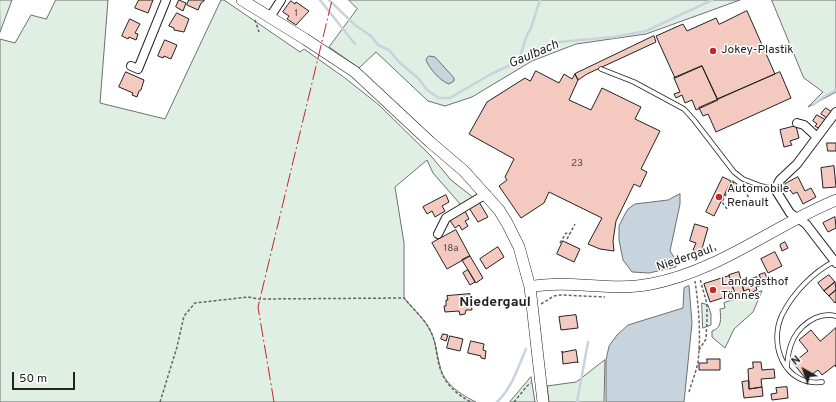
<!DOCTYPE html>
<meta charset="utf-8">
<style>
body{margin:0}
#map{position:relative;width:836px;height:402px;overflow:hidden;background:#fff;font-family:Overpass,sans-serif}
canvas{display:block}
.north{position:absolute;left:784px;top:350px;width:40px;height:40px;-webkit-text-stroke:3px #fff;paint-order:stroke;rotate:320deg;font-size:11px;font-weight:700;line-height:16px;text-align:center;color:#222}
.north::after{content:'';display:block;margin:auto;width:14px;height:18px;background:#222;clip-path:polygon(50% 0,100% 100%,50% 72%,0 100%)}
.scale{position:absolute;left:12px;top:372px;width:63px;height:18px;box-sizing:border-box;border:2px solid #222;border-top:0;padding-left:5px;font-size:12px;line-height:14px;white-space:nowrap;color:#222;-webkit-text-stroke:3px #fff;paint-order:stroke}
</style>
<div id="map">
<canvas width="836" height="402"></canvas>
<div class="north">N</div>
<div class="scale">50 m</div>
</div>
<script>
const ctx = document.querySelector('canvas').getContext('2d');
ctx.lineJoin = 'round';
function fillPath(path, color) { ctx.fillStyle = color; ctx.fill(path, 'evenodd'); }
function strokePath(path, color, width, dash) { ctx.strokeStyle = color; ctx.lineWidth = width; ctx.lineCap = dash ? 'butt' : 'round'; ctx.setLineDash(dash || []); ctx.stroke(path); }
function drawText(font, color, halo, rows, align = 'center') {
  ctx.font = font + ' Overpass,sans-serif'; ctx.lineWidth = 3; ctx.setLineDash([]); ctx.textBaseline = 'middle'; ctx.strokeStyle = halo; ctx.fillStyle = color; for (const [text, x, y, turn = 0] of rows) {
    ctx.save(); ctx.translate(x, y); ctx.rotate((+turn || 0) * Math.PI / 180); ctx.textAlign = isNaN(turn) ? turn : align; if (halo) ctx.strokeText(text, 0, 0); ctx.fillText(text, 0, 0); ctx.restore();
  }
}
const green = new Path2D(`
 M0,0H12L0,32Z
 M56,0H108L100,103L165,119L221,0H224L300,52L304,49L345,78L379,105L431,156L451,180L474,198L461,205L433,173L427,160L395,187L404,243V298C413,309 425,319 431,332C436,343 437,355 440,366C443,383 461,395 476,402H0V39L15,43L31,15L46,19Z
 M349,0H740L646,34L576,44L532,61L472,97L445,106L428,101L376,52L359,68L329,47L357,9Z
 M772,0H836V92L808,107L823,92L804,78Z
 M762,291L753,312L734,329L725,348L712,337V331C722,328 721,319 720,309L725,308L724,303Z
 M702,303L708,305L711,314V325L703,328Z
 M605,360L604,402H549L547,386L576,382Z
 M531,377L535,402H510Z`);
const water = new Path2D(`
 M429,56L435,57L454,78V81L449,84C440,81 429,68 426,60Z
 M680,194V204L670,251L676,260V267L649,273L632,272L623,260L619,240V226L625,214L628,209L635,204L668,200Z
 M689,286L692,323L684,402H606V360L609,346L617,335L628,325L683,308L684,288Z`);
const stream = new Path2D(`
 M320,0L355,44
 M329,0L355,25L371,36L378,45L389,50L399,62L419,79L427,90L439,98H450L491,74L559,42L614,37L646,31L712,0
 M519,60L527,35L531,28L540,0
 M813,105L825,96L836,90
 M497,402C512,388 518,367 526,349
 M577,402L588,342`);
const building = new Path2D(`
 M139,0H153L148,13L135,8Z
 M179,0L186,3L183,11L176,7Z
 M189,0H204V1L201,3L198,10L187,5Z
 M291,1L295,4L296,2L309,11L296,25L287,19L289,16L283,12Z
 M747,11L775,74L717,99L702,66L675,78L656,36L683,24L687,31L716,18L719,24Z
 M177,13L189,19L184,32L174,30V28L169,26Z
 M130,19L140,24L135,33L138,34L136,40L129,37L128,39L122,36Z
 M654,36L656,42L587,74L578,80L575,74Z
 M165,40L177,45L171,59L164,56L163,58L158,56Z
 M702,66L718,100L696,110L692,100L685,103L682,95L676,98L674,94L680,92L674,78Z
 M536,71L559,83L564,74L572,79L575,74L578,80L569,100L591,110L602,88L641,107L635,119L660,131L641,169L647,172L640,187L634,184L616,221L613,241L614,251L600,249L588,244L602,218L549,192L544,203L521,218L499,186L507,180L505,177L514,159L469,134L487,102L525,78L530,81Z
 M126,72L144,80L141,90L139,91L137,97L132,95L133,93L119,87Z
 M780,72L791,98L716,132L708,114L703,116L699,108Z
 M826,108L832,112L827,118L821,114Z
 M817,115L826,120L820,129L815,126L817,124L813,121Z
 M796,126L799,138L790,141L792,145L784,147L780,130Z
 M827,143H836V151H828Z
 M834,166L836,187L823,188L821,168Z
 M723,177L731,181L714,216L706,212Z
 M798,177L805,191L811,188L816,197L803,204L797,192L793,194L790,190L788,191L785,184Z
 M734,182L737,184L733,192L730,191Z
 M446,195L449,202L442,206L445,211L435,217L432,211L427,214L423,207Z
 M479,202L488,217L478,222L469,208Z
 M465,211L469,219L465,221L468,226L462,230L459,225L455,228L449,219Z
 M835,217L836,228L828,232L823,223Z
 M695,224L708,228L701,252L693,250L696,243L690,241Z
 M456,230L470,256L447,269L432,243Z
 M563,241L580,249L574,262L557,254Z
 M785,242L788,248L782,251L780,245Z
 M498,247L504,257L486,269L480,259Z
 M775,252L782,266L768,273L761,259Z
 M470,256L483,278L476,283L462,260Z
 M468,270L475,282L470,285L463,273Z
 M739,272L744,292L735,294L729,275Z
 M765,273L768,281L763,283L759,275Z
 M829,275L835,282L824,291L818,283Z
 M729,276L735,294L710,302L704,284Z
 M757,277L760,286L756,287L757,290L750,293L749,289L744,291L741,282Z
 M835,282L836,290L829,296L824,291Z
 M836,290V302L835,303L829,296Z
 M470,294L472,310H466L465,314L460,315L459,311L445,312L444,306H446V300H448L447,296Z
 M576,315L578,328L561,330L559,317Z
 M836,328V367L835,365L822,375L818,370L806,379L793,363L808,351L799,340L811,330L820,341Z
 M443,334L448,335L446,341L441,339Z
 M450,336L463,339L460,351L447,348Z
 M471,341L484,344L483,350L486,351L485,359L481,358V356L468,353Z
 M576,350L578,363L577,362L563,364L562,351V352Z
 M707,359H720V370H699V363H707Z
 M753,362H761L762,370L774,369L775,378L761,379L762,387L749,389L748,369L753,368Z
 M749,381V389L762,387L763,396L744,398L742,382Z
 M787,387L788,398L772,400L771,394L777,393L776,388Z`);
const path = new Path2D(`
 M255,20L259,32
 M744,186L743,188L749,198
 M727,209L722,202L734,179
 M567,239L575,224
 M560,243L566,233L569,235
 M715,248L716,252
 M541,304L554,296L561,295L605,297
 M699,350L706,339L707,320V304L700,279
 M689,392C692,382 696,372 698,362C701,336 699,308 695,281
 M160,402L177,347L184,316L195,303L248,297L259,299L404,298C413,309 425,319 431,332C437,344 436,357 440,368C445,384 456,394 471,402
 M514,402L527,386L531,383`);
const service = new Path2D(`
 M601,69L634,82L684,109L694,120L734,172L743,179L761,186L775,189
 M787,367C788,345 795,328 815,318C822,315 828,314 836,316
 M822,382C785,387 768,345 782,315C793,293 813,272 835,261`);
const minor = new Path2D(`
 M270,17L281,0
 M131,66L138,69L166,0
 M836,112L797,164L780,180L775,189L790,213L806,224L836,263
 M797,123L804,125L817,137
 M438,234L446,218L486,194`);
const secondary = new Path2D(`
 M242,0L305,39L355,72L430,142L464,171L499,210L507,223L519,247L530,287L543,402
 M530,287C569,279 611,292 651,284C719,271 773,226 836,200`);
const power = new Path2D(`
 M274,402L258,307L332,0`);
const markers = [
 [713,51,4,"#c62828"],
 [719,197,4,"#c62828"],
 [713,290,4,"#c62828"]
];
const numberNames = [
 ["1",296,14],
 ["23",577,164],
 ["18a",451,249]
];
const poiNames = [
 ["Jokey-Plastik",721,51],
 ["Automobile",727,190],
 ["Renault",727,204],
 ["Landgasthof",721,283],
 ["Tönnes",721,297]
];
const streetNames = [
 ["Niedergaul",685,259,-19]
];
const waterNames = [
 ["Gaulbach",534,55,-23]
];
const quarterNames = [
 ["Niedergaul",495,303]
];
fillPath(green, '#e0efe3');
strokePath(green, '#6f6f6f', 1);
fillPath(water, '#c7d3dd');
strokePath(water, '#6f6f6f', 1);
strokePath(stream, '#c7d3dd', 2.5);
fillPath(building, '#f3c9c0');
strokePath(building, '#222', 1);
strokePath(service, '#222', 5.5);
strokePath(minor, '#222', 10);
strokePath(secondary, '#222', 12);
strokePath(path, '#646464', 1.5, [3, 2]);
strokePath(service, '#fff', 4);
strokePath(minor, '#fff', 8);
strokePath(secondary, '#fff', 11);
strokePath(power, '#c62828', 1, [14, 3, 2, 3]);
for (const [x, y, r, color] of markers) { const dot = new Path2D(); dot.arc(x, y, r, 0, 2 * Math.PI); ctx.fillStyle = color; ctx.fill(dot); strokePath(dot, '#fff', 1.5); }
drawText('10px', '#564c4a', null, numberNames);
drawText('12px', '#222', '#fff', poiNames, 'left');
drawText('12px', '#222', '#fff', streetNames);
drawText('italic 13px', '#222', '#fff', waterNames);
drawText('bold 14px', '#222', '#fff', quarterNames);
</script>
